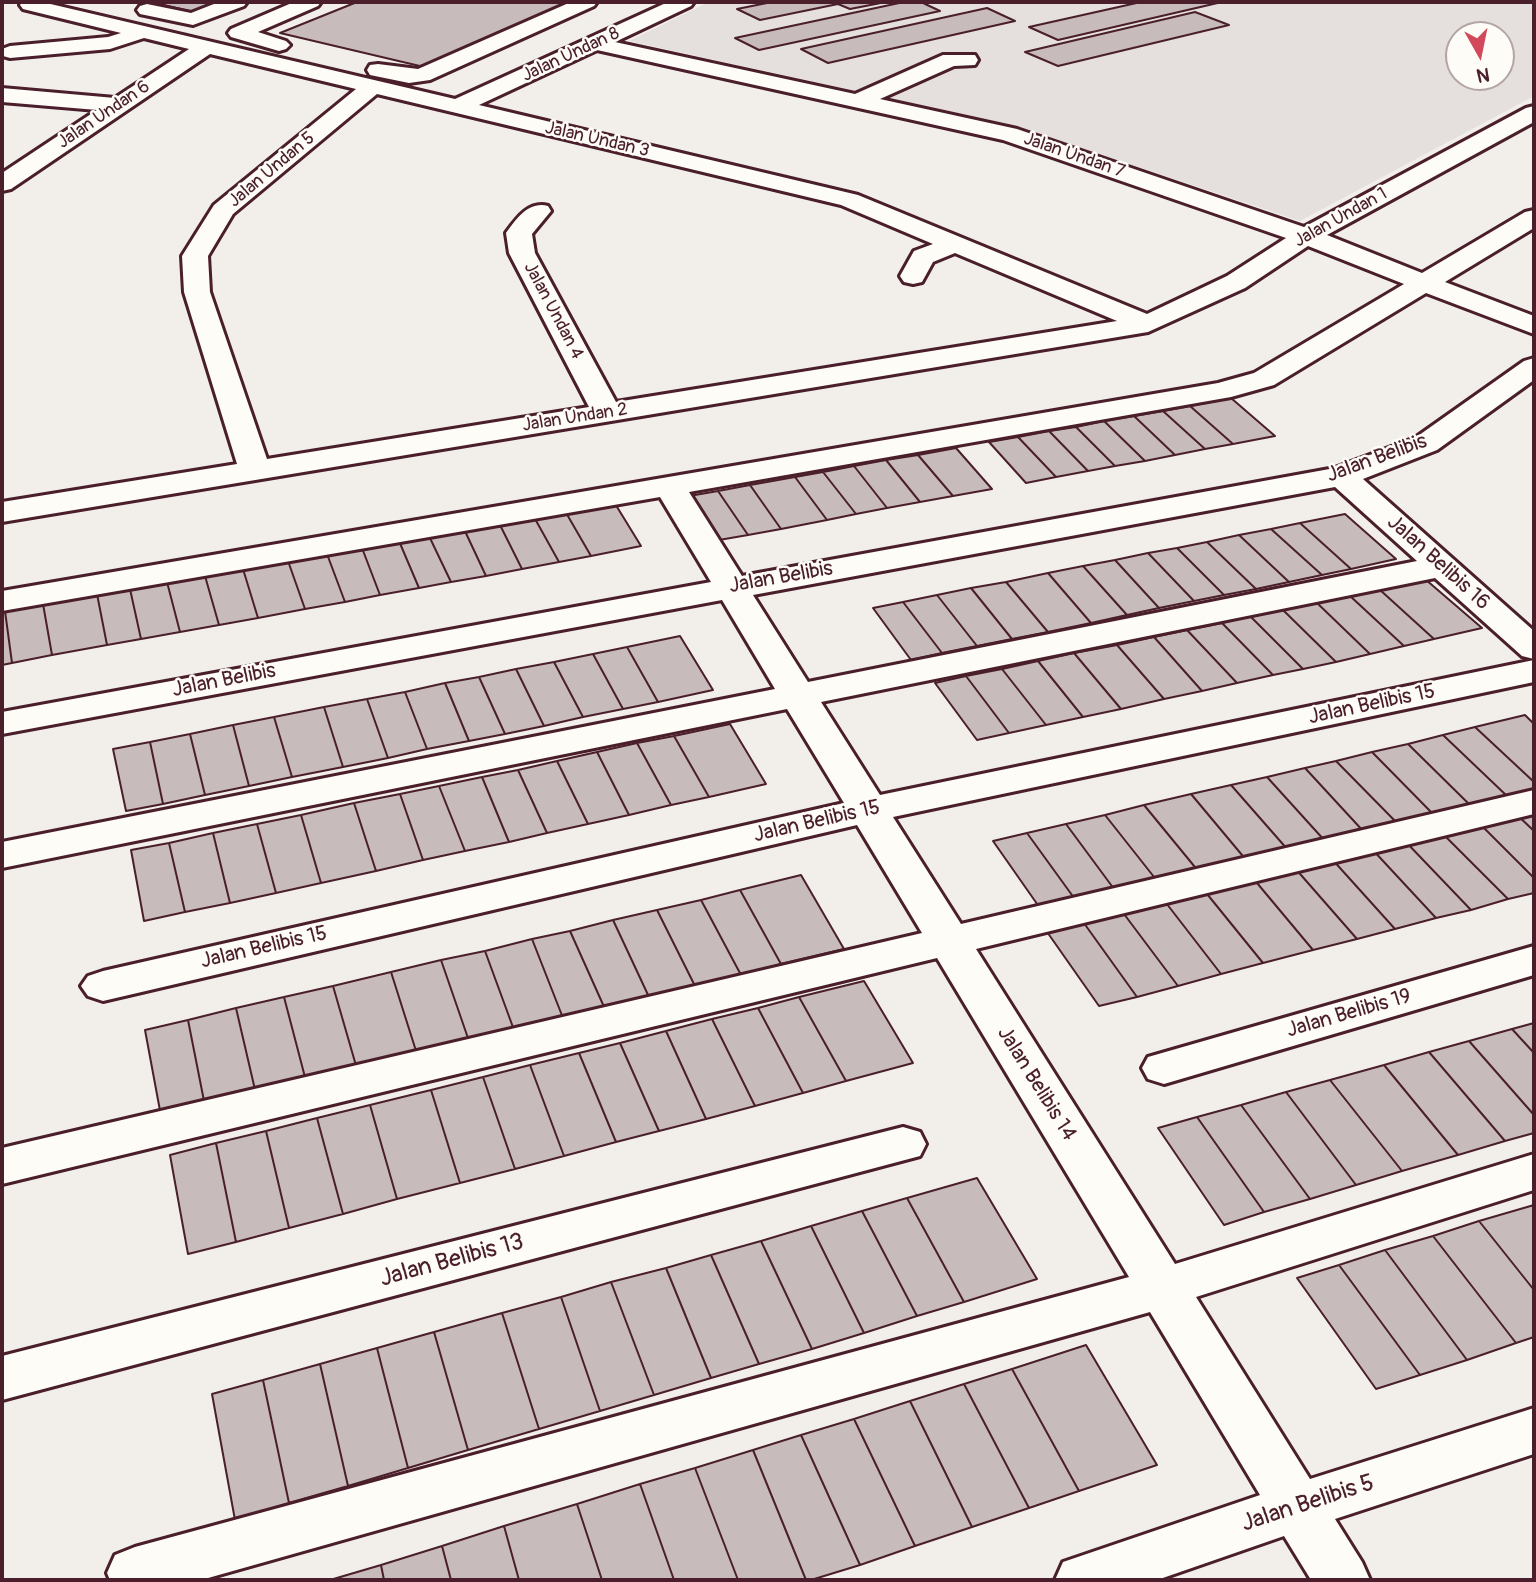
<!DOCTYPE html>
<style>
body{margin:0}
#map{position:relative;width:1536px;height:1582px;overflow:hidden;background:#f2efeb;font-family:Pangolin,sans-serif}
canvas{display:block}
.frame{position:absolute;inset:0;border:4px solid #4a1f2b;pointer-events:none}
.north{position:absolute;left:1445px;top:21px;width:70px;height:70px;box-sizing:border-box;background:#fdfcf7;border:2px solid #b5a4a5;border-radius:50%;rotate:171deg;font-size:19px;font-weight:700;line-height:28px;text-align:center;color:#4a1f2b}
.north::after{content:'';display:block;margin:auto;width:24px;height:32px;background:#d1495b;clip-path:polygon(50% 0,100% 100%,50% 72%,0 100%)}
</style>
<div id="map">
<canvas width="1536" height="1582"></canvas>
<div class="frame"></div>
<div class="north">N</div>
</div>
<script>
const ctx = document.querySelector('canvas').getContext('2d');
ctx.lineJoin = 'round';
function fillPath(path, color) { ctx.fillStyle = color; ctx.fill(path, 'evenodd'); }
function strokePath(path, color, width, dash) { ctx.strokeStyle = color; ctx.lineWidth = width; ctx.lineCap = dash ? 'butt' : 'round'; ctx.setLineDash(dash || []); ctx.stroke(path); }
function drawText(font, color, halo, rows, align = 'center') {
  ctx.font = font + ' Pangolin,sans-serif'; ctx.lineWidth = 5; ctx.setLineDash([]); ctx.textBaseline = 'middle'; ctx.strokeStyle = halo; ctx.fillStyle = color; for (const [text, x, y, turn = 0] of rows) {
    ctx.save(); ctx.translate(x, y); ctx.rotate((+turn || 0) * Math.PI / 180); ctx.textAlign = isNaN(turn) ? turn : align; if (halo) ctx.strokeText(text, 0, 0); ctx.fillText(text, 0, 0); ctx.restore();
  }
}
const built = new Path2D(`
 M709,2H1534V96L1300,221L1016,126L629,41ZM1459,35H1501V77H1459Z`);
const building = new Path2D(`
 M151,2H227L198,13Z
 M357,2H568L424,67L280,33Z
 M772,2H886L850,9L838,4L760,20L737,9Z
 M904,2H921L940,11L759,50L735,38Z
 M1141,2H1222L1058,40L1029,27Z
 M987,8L1015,21L828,63L801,49Z
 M1195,12L1229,25L1058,66L1025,52Z
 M1231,398L1275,436L1233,444L1190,406Z
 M1190,406L1233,444L1205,449L1163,411Z
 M1163,411L1205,449L1175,455L1134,416Z
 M1134,416L1175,455L1145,461L1104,421Z
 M1104,421L1145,461L1115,466L1076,427Z
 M1076,427L1115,466L1088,471L1049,431Z
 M1049,431L1088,471L1056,477L1018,437Z
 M1018,437L1056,477L1026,483L989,442Z
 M956,448L992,489L953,496L918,455Z
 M918,455L953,496L920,502L886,460Z
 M886,460L920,502L887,508L854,466Z
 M854,466L887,508L856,514L823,472Z
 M823,472L856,514L827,520L795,477Z
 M795,477L827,520L781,529L750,485Z
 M750,485L781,529L748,535L718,491Z
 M718,491L748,535L719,540L689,496Z
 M614,502L641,546L591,556L565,511Z
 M565,511L591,556L559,562L534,517Z
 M1345,514L1396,559L1351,569L1300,523Z
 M534,517L559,562L522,569L499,523Z
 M499,523L522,569L486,576L464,529Z
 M1300,523L1351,569L1322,575L1271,529Z
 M464,529L486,576L451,582L429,536Z
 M1271,529L1322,575L1289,582L1239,535Z
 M1239,535L1289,582L1256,589L1207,542Z
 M429,536L451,582L419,588L399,541Z
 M399,541L419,588L380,595L362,548Z
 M1207,542L1256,589L1224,595L1177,548Z
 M362,548L380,595L345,602L327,554Z
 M1177,548L1224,595L1194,601L1148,553Z
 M1148,553L1194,601L1159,608L1115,560Z
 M327,554L345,602L305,609L288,561Z
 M1115,560L1159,608L1127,615L1083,566Z
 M288,561L305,609L258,618L243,569Z
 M1083,566L1127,615L1091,623L1048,573Z
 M243,569L258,618L219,625L205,576Z
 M1048,573L1091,623L1048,632L1006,582Z
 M205,576L219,625L180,632L167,582Z
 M1425,579L1482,628L1434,639L1379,589Z
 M167,582L180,632L141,639L130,589Z
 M1006,582L1048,632L1012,639L971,588Z
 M971,588L1012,639L977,646L937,595Z
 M130,589L141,639L107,645L97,594Z
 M1379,589L1434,639L1404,646L1349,595Z
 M97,594L107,645L52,655L43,604Z
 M937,595L977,646L942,653L903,602Z
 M1349,595L1404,646L1370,654L1316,602Z
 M903,602L942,653L911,660L873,608Z
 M1316,602L1370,654L1336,662L1283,610Z
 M43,604L52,655L12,663L5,611Z
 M1283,610L1336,662L1303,669L1250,616Z
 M2,611H5L12,663L2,665Z
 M1250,616L1303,669L1273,675L1222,623Z
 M1222,623L1273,675L1237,683L1187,630Z
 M1187,630L1237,683L1202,691L1154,637Z
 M680,636L713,690L658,702L627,647Z
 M1154,637L1202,691L1164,699L1117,645Z
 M1117,645L1164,699L1121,709L1074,653Z
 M627,647L658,702L623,709L593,654Z
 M1074,653L1121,709L1083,717L1038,661Z
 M593,654L623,709L583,717L554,662Z
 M1038,661L1083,717L1046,725L1002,669Z
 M554,662L583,717L544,726L516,669Z
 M516,669L544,726L505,734L479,677Z
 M1002,669L1046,725L1009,733L966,676Z
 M966,676L1009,733L977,740L935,683Z
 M479,677L505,734L469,741L445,683Z
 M445,683L469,741L427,749L405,692Z
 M405,692L427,749L388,758L367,699Z
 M367,699L388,758L343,767L324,707Z
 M324,707L343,767L292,777L274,717Z
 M1525,715L1534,724V782L1475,727Z
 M274,717L292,777L249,786L233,725Z
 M730,724L766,784L709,797L674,736Z
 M233,725L249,786L205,795L190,734Z
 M1475,727L1534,782V790L1507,796L1443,735Z
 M190,734L205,795L163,804L150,742Z
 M1443,735L1507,796L1471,806L1408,744Z
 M674,736L709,797L671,805L637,743Z
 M150,742L163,804L126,811L113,749Z
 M637,743L671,805L629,815L597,752Z
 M1408,744L1471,806L1434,815L1372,752Z
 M597,752L629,815L588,824L557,761Z
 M1372,752L1434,815L1398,824L1336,761Z
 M557,761L588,824L547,833L518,770Z
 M1336,761L1398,824L1364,832L1305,768Z
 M1305,768L1364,832L1325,841L1267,777Z
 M518,770L547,833L509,842L482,777Z
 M482,777L509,842L465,851L439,786Z
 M1267,777L1325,841L1288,850L1231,785Z
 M1231,785L1288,850L1247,861L1191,794Z
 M439,786L465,851L423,860L400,794Z
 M400,794L423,860L376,871L354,803Z
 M1191,794L1247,861L1199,872L1144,805Z
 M354,803L376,871L321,883L301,815Z
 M1144,805L1199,872L1158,882L1105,815Z
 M1534,806V831L1514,812Z
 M1514,812L1534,831V878L1477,821Z
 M301,815L321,883L276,893L257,824Z
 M1105,815L1158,882L1117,893L1066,824Z
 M1477,821L1534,878V893L1508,899L1440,831Z
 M257,824L276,893L230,903L213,833Z
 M1066,824L1117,893L1077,902L1027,833Z
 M1440,831L1508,899L1471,910L1404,840Z
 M213,833L230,903L185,912L169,843Z
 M1027,833L1077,902L1042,911L993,841Z
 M1404,840L1471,910L1436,918L1371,848Z
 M169,843L185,912L144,921L131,850Z
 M1371,848L1436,918L1395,929L1331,858Z
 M1331,858L1395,929L1357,939L1294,867Z
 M1294,867L1357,939L1313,950L1252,877Z
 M801,875L844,949L781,964L740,890Z
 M1252,877L1313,950L1263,963L1203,889Z
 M1203,889L1263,963L1221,974L1163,899Z
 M740,890L781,964L741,975L701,900Z
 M1163,899L1221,974L1178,986L1121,910Z
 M701,900L741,975L695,986L657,910Z
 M657,910L695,986L649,997L613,920Z
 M1121,910L1178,986L1137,997L1081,919Z
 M1081,919L1137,997L1099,1006L1045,929Z
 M613,920L649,997L605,1009L570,931Z
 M570,931L605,1009L563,1018L532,939Z
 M532,939L563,1018L514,1030L485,951Z
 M485,951L514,1030L469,1041L441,960Z
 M441,960L469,1041L417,1054L391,972Z
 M391,972L417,1054L357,1069L333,986Z
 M864,981L913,1063L846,1081L799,997Z
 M333,986L357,1069L306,1081L284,997Z
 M284,997L306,1081L256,1094L236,1008Z
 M799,997L846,1081L803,1093L758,1008Z
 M236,1008L256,1094L205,1106L188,1020Z
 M758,1008L803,1093L755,1106L712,1019Z
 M712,1019L755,1106L706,1119L666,1031Z
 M188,1020L205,1106L161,1116L145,1030Z
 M1534,1023V1053L1512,1029Z
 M1512,1029L1534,1053V1115L1469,1041Z
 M666,1031L706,1119L659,1131L620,1043Z
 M1469,1041L1534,1115V1133L1505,1141L1429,1052Z
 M620,1043L659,1131L616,1142L579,1053Z
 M1429,1052L1505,1141L1458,1155L1384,1065Z
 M579,1053L616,1142L564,1156L530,1065Z
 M530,1065L564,1156L515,1169L483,1077Z
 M1384,1065L1458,1155L1402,1171L1330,1080Z
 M483,1077L515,1169L460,1183L431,1090Z
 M1330,1080L1402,1171L1356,1185L1286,1092Z
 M431,1090L460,1183L397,1199L370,1105Z
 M1286,1092L1356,1185L1310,1199L1241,1105Z
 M370,1105L397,1199L343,1214L317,1118Z
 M1241,1105L1310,1199L1264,1212L1197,1117Z
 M1197,1117L1264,1212L1224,1225L1158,1128Z
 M317,1118L343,1214L289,1228L266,1131Z
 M266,1131L289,1228L236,1242L216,1143Z
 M216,1143L236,1242L188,1254L170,1155Z
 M977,1178L1037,1279L964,1302L907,1198Z
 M907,1198L964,1302L917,1316L862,1211Z
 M1534,1205V1290L1479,1221Z
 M862,1211L917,1316L864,1333L811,1226Z
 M1479,1221L1534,1290V1337L1516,1343L1433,1236Z
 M811,1226L864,1333L812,1349L761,1241Z
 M1433,1236L1516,1343L1467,1360L1385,1250Z
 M761,1241L812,1349L759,1364L711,1255Z
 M1385,1250L1467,1360L1420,1375L1339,1265Z
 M711,1255L759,1364L711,1378L666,1268Z
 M1339,1265L1420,1375L1376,1389L1297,1278Z
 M666,1268L711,1378L654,1395L611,1282Z
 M611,1282L654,1395L600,1411L561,1297Z
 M561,1297L600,1411L539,1429L502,1313Z
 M502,1313L539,1429L468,1450L434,1332Z
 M434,1332L468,1450L408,1468L377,1348Z
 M1086,1345L1157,1465L1079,1491L1012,1369Z
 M377,1348L408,1468L348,1486L320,1364Z
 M320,1364L348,1486L289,1503L263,1380Z
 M1012,1369L1079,1491L1029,1508L964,1384Z
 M263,1380L289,1503L235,1520L212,1394Z
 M964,1384L1029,1508L972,1527L910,1401Z
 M910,1401L972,1527L915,1546L854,1419Z
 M854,1419L915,1546L860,1565L801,1435Z
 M801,1435L860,1565L811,1580H806L753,1450Z
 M753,1450L806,1580H738L695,1468Z
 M695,1468L738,1580H674L640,1484Z
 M640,1484L674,1580H602L577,1504Z
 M577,1504L602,1580H519L504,1526Z
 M504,1526L519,1580H451L442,1546Z
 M442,1546L451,1580H384L381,1565Z
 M381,1565L384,1580H330Z`);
const minor = new Path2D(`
 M22,2H42L455,99L668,2H694L691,6L615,42L855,94L943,55H975L978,60L975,65L954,66L880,99L1017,129L1304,227L1526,108L1534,106V122L1327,235L1422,273L1525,212L1534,210V228L1445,282L1534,316V334L1426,293L1274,385L1231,397L689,492L742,576L1335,468L1415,438L1524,361L1534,358V380L1437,450L1363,479L1534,631V659L1522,656L1435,578L821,702L880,795L1534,660V682L893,817L961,924L1534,790V814L976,949L1175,1264L1534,1154V1190L1196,1297L1310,1479L1534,1408V1454L1335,1519L1362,1562L1370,1580H1311L1284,1536L1157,1580H1055L1063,1562L1260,1495L1150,1312L201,1580H110L107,1573L115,1555L135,1547L1129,1277L937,958L2,1184V1148L922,933L857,825L103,1001L88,996L81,986L88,976L103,971L844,803L787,709L2,868V842L775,689L722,600L2,734V712L711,582L660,497L2,611V591L1218,383L1254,373L1404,284L1308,246L1245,288L1148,332L2,522V502L237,464L184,292L182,256L214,205L356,89L210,54L11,189L2,191V173L97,110L2,102V88L115,98L189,49L144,38L110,49L10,58L3,56L2,49L10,46L108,37L121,33L23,9L20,5ZM597,50L1003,140L1286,238L1227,276L1147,314L858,195L479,105ZM377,94L841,205L933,244L914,251L900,276L904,282L913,284L922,282L933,262L955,253L1117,321L616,402L535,253L532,234L551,211L548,206C529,201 517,218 506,233L509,253L589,407L267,459L210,292L208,256L233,214ZM1335,487L1417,561L808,682L753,595Z
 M219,2H247L244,6L193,25L140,14L137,10L140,6L147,4L191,13Z
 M294,2H321L318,6L258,32L286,41L290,45L286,49L279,51L231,37L228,33L231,29Z
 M571,2H597L594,6L430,80L409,83L370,75L367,70L370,65L378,64L418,69Z
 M1534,946V975L1164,1084L1148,1079L1142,1068L1148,1057Z
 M903,1127L920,1132L926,1144L920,1156L2,1400V1356Z`);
const farStreetnames = [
 ["Jalan Undan 8",571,55,-25],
 ["Jalan Undan 6",104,115,-34],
 ["Jalan Undan 3",597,140,13],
 ["Jalan Undan 7",1074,156,19],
 ["Jalan Undan 5",272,170,-40],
 ["Jalan Undan 1",1341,218,-29],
 ["Jalan Undan 4",553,311,62],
 ["Jalan Undan 2",575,418,-9]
];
const streetNames = [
 ["Jalan Belibis",1377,459,-20],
 ["Jalan Belibis 16",1438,563,42],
 ["Jalan Belibis",781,578,-10],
 ["Jalan Belibis",224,681,-11],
 ["Jalan Belibis 15",1372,705,-12],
 ["Jalan Belibis 15",817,822,-13],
 ["Jalan Belibis 15",264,948,-13],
 ["Jalan Belibis 19",1349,1014,-16],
 ["Jalan Belibis 14",1036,1084,58]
];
const nearStreetnames = [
 ["Jalan Belibis 13",452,1261,-15],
 ["Jalan Belibis 5",1308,1504,-18]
];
fillPath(built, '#e5dfdd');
fillPath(building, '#c8bbbb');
strokePath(building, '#4a1f2b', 2);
strokePath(minor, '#4a1f2b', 6);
fillPath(minor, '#fdfcf7');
drawText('18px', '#4a1f2b', '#fdfcf7', farStreetnames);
drawText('21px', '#4a1f2b', '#fdfcf7', streetNames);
drawText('24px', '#4a1f2b', '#fdfcf7', nearStreetnames);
</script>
